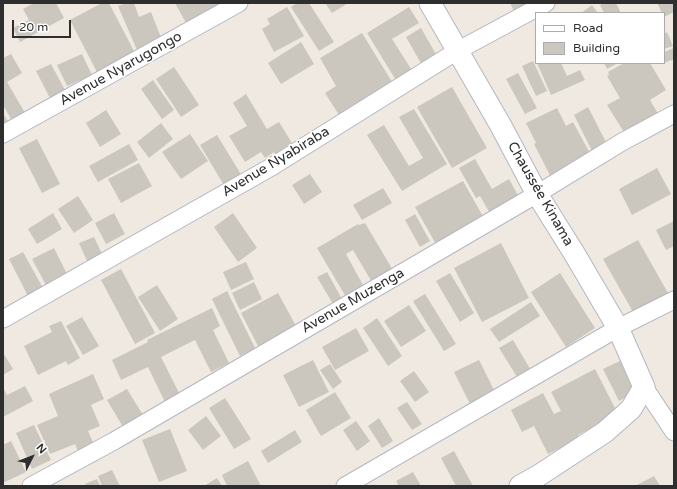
<!DOCTYPE html>
<meta charset="utf-8">
<style>
body{margin:0}
#map{position:relative;width:677px;height:489px;overflow:hidden;background:#efe9e1;font-family:"Varela Round",sans-serif}
canvas{display:block}
.frame{position:absolute;inset:0;border:4px solid #2e2e2e;pointer-events:none}
.legend{position:absolute;left:535px;top:12px;width:130px;height:52px;box-sizing:border-box;background:#fff;border:1px solid #ababab;margin:0;padding:5px 7px;list-style:none;font-size:12px;color:#2e2e2e}
.legend li{display:flex;align-items:center;gap:8px;height:20px}
.legend b{width:20px;border:1px solid #ababab}
.north{position:absolute;left:12px;top:437px;width:40px;height:40px;-webkit-text-stroke:3px #fff;paint-order:stroke;rotate:48deg;font-size:11px;font-weight:700;line-height:16px;text-align:center;color:#2e2e2e}
.north::after{content:'';display:block;margin:auto;width:14px;height:18px;background:#2e2e2e;clip-path:polygon(50% 0,100% 100%,50% 72%,0 100%)}
.scale{position:absolute;left:12px;top:20px;width:59px;height:18px;box-sizing:border-box;border:2px solid #2e2e2e;border-top:0;padding-left:5px;font-size:12px;line-height:14px;white-space:nowrap;color:#2e2e2e;-webkit-text-stroke:3px #fff;paint-order:stroke}
</style>
<div id="map">
<canvas width="677" height="489"></canvas>
<div class="frame"></div>
<ul class="legend">
<li><b style="height:5px;background:#fff"></b>Road</li>
<li><b style="height:11px;background:#cbc7bf"></b>Building</li>
</ul>
<div class="north">N</div>
<div class="scale">20 m</div>
</div>
<script>
const ctx = document.querySelector('canvas').getContext('2d');
ctx.lineJoin = 'round';
function fillPath(path, color) { ctx.fillStyle = color; ctx.fill(path, 'evenodd'); }
function strokePath(path, color, width, dash) { ctx.strokeStyle = color; ctx.lineWidth = width; ctx.lineCap = dash ? 'butt' : 'round'; ctx.setLineDash(dash || []); ctx.stroke(path); }
function drawText(font, color, halo, rows, align = 'center') {
  ctx.font = font + ' "Varela Round",sans-serif'; ctx.lineWidth = 3.5; ctx.setLineDash([]); ctx.textBaseline = 'middle'; ctx.strokeStyle = halo; ctx.fillStyle = color; for (const [text, x, y, turn = 0] of rows) {
    ctx.save(); ctx.translate(x, y); ctx.rotate((+turn || 0) * Math.PI / 180); ctx.textAlign = isNaN(turn) ? turn : align; if (halo) ctx.strokeText(text, 0, 0); ctx.fillText(text, 0, 0); ctx.restore();
  }
}
const building = new Path2D(`
 M34,3H56L64,18L20,42L13,28L29,20L23,9Z
 M102,3H109L137,57L99,76L70,20Z
 M126,3H134L139,17L151,12L162,40L137,50L118,6Z
 M175,3H224L186,23Z
 M297,3H309L334,42L319,51L291,7Z
 M325,3H348L332,13Z
 M510,3H529L514,11Z
 M604,3H616L621,13H604L600,5Z
 M657,3H674V12L664,17V13H662Z
 M592,5L598,13H581Z
 M287,7L304,36L274,52L262,29L270,24L267,19Z
 M409,7L419,23L392,39L413,72L397,82L367,33Z
 M421,28L437,56L422,65L406,37Z
 M667,32L673,46L664,49V34Z
 M362,33L394,85L351,110L350,108L339,115L325,93L336,86L320,58Z
 M301,42L314,64L281,84L268,63Z
 M674,48V59L664,63V52Z
 M11,54L22,73L7,82L28,118L15,126L3,105V58Z
 M82,54L92,75L67,86L57,65Z
 M533,61L547,91L536,96L522,66Z
 M537,63H561L567,76L580,70L585,80L551,95Z
 M604,63H618L607,69Z
 M624,63H650L666,90L650,100L660,117L627,137L607,105L620,98L607,76L609,75L608,72Z
 M51,64L66,92L51,100L36,71Z
 M174,67L199,105L181,117L156,79Z
 M518,73L537,108L525,114L506,79Z
 M153,80L174,110L162,119L141,89Z
 M452,87L487,148L452,168L417,107Z
 M246,94L267,129L279,122L292,143L275,154L274,152L265,158L261,152L245,162L229,136L247,126L233,103Z
 M588,107L609,148L594,155L574,115Z
 M557,108L566,126L573,122L592,157L553,181L534,144L536,143L526,123Z
 M414,109L447,164L402,191L367,135L384,125L409,166L423,158L399,117Z
 M106,110L121,134L100,147L86,123Z
 M3,113L12,129L3,134Z
 M161,123L173,139L149,158L137,142Z
 M190,134L208,161L181,179L162,152Z
 M217,135L242,176L225,187L200,145Z
 M37,139L60,184L42,193L19,148Z
 M129,144L138,160L98,182L89,166Z
 M475,159L492,189L509,179L520,199L491,215L480,196L476,198L459,168Z
 M139,163L152,186L121,203L108,179Z
 M657,168L671,194L632,215L619,189Z
 M310,174L322,192L304,204L292,185Z
 M463,181L485,220L437,246L415,207Z
 M383,188L392,203L362,220L353,205Z
 M78,196L93,220L74,233L58,209Z
 M53,213L62,229L37,244L28,229Z
 M114,213L125,234L106,244L95,223Z
 M233,213L257,248L238,262L214,227Z
 M415,214L430,241L420,247L405,220Z
 M674,221V246L666,250L656,230Z
 M365,223L394,272L373,284L353,250L346,254L364,287L346,297L317,248L358,224L359,225Z
 M94,237L103,256L88,263L79,243Z
 M638,240L668,293L633,312L603,259Z
 M501,243L529,298L482,322L454,268Z
 M54,248L68,276L47,287L32,259Z
 M23,252L43,288L28,296L9,259Z
 M246,262L254,279L231,290L223,272Z
 M121,269L155,333L135,344L101,280Z
 M327,272L342,299L333,304L317,277Z
 M450,273L474,313L460,322L436,281Z
 M560,273L595,328L566,347L531,292Z
 M254,282L262,299L240,310L232,293Z
 M157,285L178,319L160,331L138,297Z
 M227,291L255,348L240,356L212,299Z
 M278,293L296,326L258,346L241,313Z
 M425,294L456,344L444,351L413,301Z
 M531,302L540,316L499,342L490,329Z
 M409,305L426,331L401,347L384,321Z
 M212,308L220,326L213,330L229,363L211,372L195,340L161,357L180,395L165,402L148,367L121,380L112,360L148,342L147,340Z
 M82,317L99,346L83,355L66,326Z
 M377,318L402,356L388,366L363,328Z
 M61,321L80,358L68,365L66,361L38,375L24,346L52,332L49,326Z
 M356,328L369,351L335,370L322,347Z
 M513,340L532,372L519,380L499,348Z
 M4,354L13,369L3,375V355Z
 M313,360L329,392L299,407L283,375Z
 M479,360L497,396L472,408L454,372Z
 M620,361L635,392L619,401L603,369Z
 M330,364L342,382L333,389L320,370Z
 M595,369L618,414L578,435L579,439L548,454L534,426L522,432L511,410L543,393L554,414L561,411L551,392Z
 M414,371L429,392L415,402L400,381Z
 M93,374L104,399L91,405L100,426L88,431L96,449L80,456L75,444L50,454L37,425L58,416L49,394Z
 M25,386L33,401L3,417V387L7,395Z
 M127,389L143,415L123,427L107,400Z
 M335,392L351,418L321,436L306,410Z
 M225,398L251,439L234,449L209,408Z
 M407,402L422,424L412,430L397,408Z
 M206,416L221,436L203,450L188,430Z
 M379,418L393,441L382,448L368,426Z
 M356,421L370,441L357,451L343,430Z
 M34,425L51,460L32,469L16,433Z
 M170,429L187,471L159,482L142,440Z
 M295,430L302,442L268,463L261,451Z
 M11,441L26,472L3,483V445Z
 M454,451L473,486H456L441,458Z
 M248,461L261,486H227L222,475Z
 M112,470L120,486H102L98,476Z
 M413,472L421,486H399L396,481Z
 M654,476L660,486H635Z
 M217,478L222,486H204Z
 M97,479L100,486H85V484Z`);
const minor = new Path2D(`
 M3,134L239,3
 M3,319L273,166L457,51L546,3
 M644,387L674,432
 M31,486L114,441L537,194L622,142L674,114
 M345,486L618,328L674,300`);
const tertiary = new Path2D(`
 M430,3L501,126L537,194L574,253L618,328L644,387L631,409L605,432L538,476L520,486`);
const streetNames = [
 ["Avenue Nyarugongo",121,69,-29],
 ["Avenue Nyabiraba",276,162,-31],
 ["Chaussée Kinama",540,194,60],
 ["Avenue Muzenga",353,301,-30]
];
fillPath(building, '#cbc7bf');
strokePath(minor, '#b4b7c1', 19);
strokePath(tertiary, '#b4b7c1', 23);
strokePath(minor, '#fff', 17);
strokePath(tertiary, '#fff', 21);
drawText('14px', '#2e2e2e', '#fff', streetNames);
</script>
